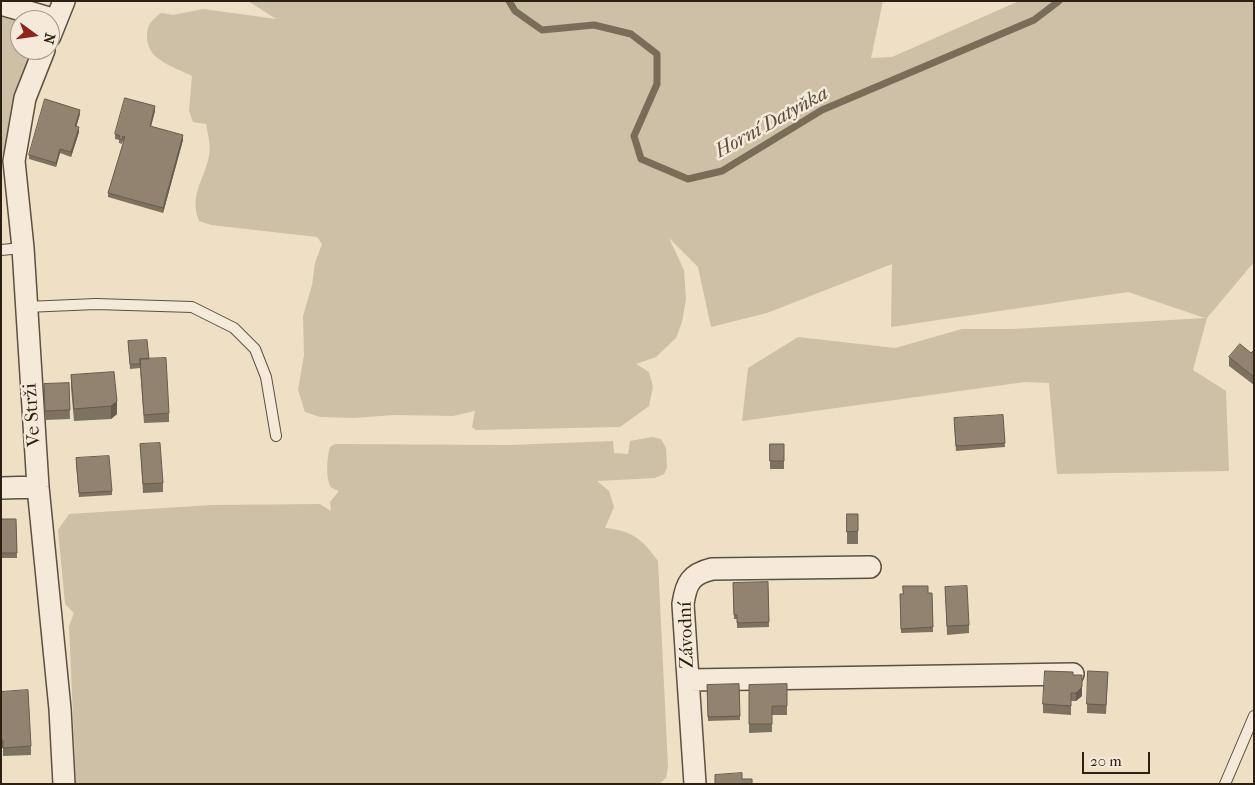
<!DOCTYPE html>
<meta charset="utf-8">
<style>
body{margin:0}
#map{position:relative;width:1255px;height:785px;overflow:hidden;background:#efdfc5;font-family:"IM FELL French Canon",serif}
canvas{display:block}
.frame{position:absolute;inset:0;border:2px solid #2c2013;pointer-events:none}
.north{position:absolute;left:10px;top:10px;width:50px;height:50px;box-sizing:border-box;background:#f5ead9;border:1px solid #a5998a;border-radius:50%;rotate:104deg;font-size:14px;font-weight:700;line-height:20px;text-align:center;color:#2c2013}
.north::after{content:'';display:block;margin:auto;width:18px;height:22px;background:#8f2418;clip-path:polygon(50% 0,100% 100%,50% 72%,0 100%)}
.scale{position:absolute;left:1082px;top:752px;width:68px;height:22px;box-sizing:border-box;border:2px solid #2c2013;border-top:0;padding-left:6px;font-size:15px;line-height:18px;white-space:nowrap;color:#2c2013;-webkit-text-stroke:4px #f5ead9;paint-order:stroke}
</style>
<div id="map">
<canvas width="1255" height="785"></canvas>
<div class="frame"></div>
<div class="north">N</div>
<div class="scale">20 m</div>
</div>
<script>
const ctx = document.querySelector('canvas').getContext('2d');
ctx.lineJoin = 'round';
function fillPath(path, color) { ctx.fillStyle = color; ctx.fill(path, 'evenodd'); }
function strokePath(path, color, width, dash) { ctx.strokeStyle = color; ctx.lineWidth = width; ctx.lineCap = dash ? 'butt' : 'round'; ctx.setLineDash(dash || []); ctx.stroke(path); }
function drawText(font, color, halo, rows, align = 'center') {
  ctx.font = font + ' "IM FELL French Canon",serif'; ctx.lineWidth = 5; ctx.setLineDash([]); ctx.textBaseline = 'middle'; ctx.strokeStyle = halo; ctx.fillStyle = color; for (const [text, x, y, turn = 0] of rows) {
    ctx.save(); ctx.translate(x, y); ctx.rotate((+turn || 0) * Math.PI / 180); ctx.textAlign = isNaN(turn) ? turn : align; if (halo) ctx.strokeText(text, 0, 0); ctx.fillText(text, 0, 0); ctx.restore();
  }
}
const green = new Path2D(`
 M248,1H883L871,58L892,57L1019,1H1254V262L1207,318L1193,370L1226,391L1229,471L1057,474L1049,383L1025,382L742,421L748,368L798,337L895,348L962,329H1013L1205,318L1128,292L891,327L892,264L767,313L711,327L698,267L669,238L684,270L686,299L682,322L676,338L656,357L636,364L649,372L653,387L649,406L620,427L476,430L472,427L475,411L453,416L394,415L354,418L320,417L305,412L298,390L304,355L303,316L312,285L315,263L322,244L317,237L211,225L199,221C189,194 204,181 209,156C211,146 208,134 206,124L193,122L189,111L192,76C175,67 148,61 147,38C146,26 152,19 161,13L173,15L203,9L276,19Z
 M1,13L20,20V50H37L14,161L1,154Z
 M652,437L661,439L666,448L667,468L664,474L655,478L597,481L609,491L614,507L605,528C633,531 642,539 658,561L668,767L666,778L659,784H76L69,626L74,613L65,604L58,530L69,514L211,505L320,504L331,511L330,502L339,491C339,491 332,488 332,488C325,482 327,456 330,447L335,444L509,445L613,441L614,453L628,454L630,441Z`);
const stream = new Path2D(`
 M509,1L515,11L542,30L594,25L631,34L657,54V84L634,136L641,159L688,179L722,171L822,110L1034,20L1059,1`);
const service = new Path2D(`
 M1,250L23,248
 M26,307L96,304L192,307L234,328L255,349L266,377L276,436
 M1225,784L1254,716`);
const minor = new Path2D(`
 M1,4L56,20
 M50,36L64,1
 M44,50L25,98L14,161L23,248L38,487L60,709L64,784
 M1,488L38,487
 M689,680L1073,674
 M695,784L683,604C686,583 691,574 712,569L870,567`);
const wall = new Path2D(`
 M155,111L151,126L183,140L163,213L108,197V193L124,141H123L122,144L119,143V140L115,139V134Z
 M80,114L76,127L79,132L71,157L60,153L56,167L29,159V155Z
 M128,341L149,359L169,413V422L144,423L140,368L130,369Z
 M1254,350V385L1229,366V357L1251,353Z
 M114,372L117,414L111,419L74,421L71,388V375Z
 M69,383L70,419L45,420L44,384Z
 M1003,415L1005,447L956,451L954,423Z
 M140,444L163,483V492L143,493Z
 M770,444L784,461V469H770Z
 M76,463L112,491V495L79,497Z
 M847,514H858V544H847Z
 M1,519H16L17,558H1Z
 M768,582L769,627L737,628V619H734L733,583Z
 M945,587L969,625V633L947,635Z
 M932,593L933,632L901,633L900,594Z
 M1108,672L1106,714L1087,713V704Z
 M1073,675L1082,696L1076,701H1071V715L1043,713V704Z
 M739,684L740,720L708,721L707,685Z
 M787,684V715H772V732L749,733V685Z
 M1,692L31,746V755L3,756V748L1,749Z`);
const shadedWall = new Path2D(`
 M155,106V111L150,130V126Z
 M80,110V114L75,131V126Z
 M79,127V132L71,157V152Z
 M183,135V140L163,213V208Z
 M60,149V153L56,167V163Z
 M117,401V414L111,419V406Z
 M1082,687V696L1076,701V693Z`);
const building = new Path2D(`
 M125,98L155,106L150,126L183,135L163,208L108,193L125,137L123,136L122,140L119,138L120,136L115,134Z
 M45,99L80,110L75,126L79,127L71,152L60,149L56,163L29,155Z
 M147,340L149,359H140V364H130L128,341Z
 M1240,344L1251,353L1254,350V377L1229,357Z
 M166,358L169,413L144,415L140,359Z
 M114,372L117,401L111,406L74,409L71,375Z
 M69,383L70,410L45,411L44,384Z
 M1003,415L1005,443L956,446L954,418Z
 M160,443L163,483L143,484L140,444Z
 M770,444H784V461H770Z
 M109,456L112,491L79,493L76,458Z
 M847,514H858V531L847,532Z
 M1,519H16L17,553H1Z
 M768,582L769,622L737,623V615H734L733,583Z
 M903,586H928V593H932L933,627L901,629L900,594H903Z
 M967,586L969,625L947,626L945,587Z
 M1045,671L1073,672V675H1082V687L1076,693H1071V706L1043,704Z
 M1088,671L1108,672L1106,705L1087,704Z
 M739,684L740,716L708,717L707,685Z
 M787,684V706H772V724H749V685Z
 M28,690L31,746L3,748V740H1V692Z
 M742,773V779H752V784H715V775Z`);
const streetNames = [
 ["Ve Strži",33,415,-94],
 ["Závodní",687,635,-92]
];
const waterNames = [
 ["Horní Datyňka",772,123,-29]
];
fillPath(green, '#cebfa7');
strokePath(stream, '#796c59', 7);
strokePath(service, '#5d5040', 12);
strokePath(minor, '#5d5040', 24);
strokePath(service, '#f5ead9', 10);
strokePath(minor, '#f5ead9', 21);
fillPath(wall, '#7d7160');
fillPath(shadedWall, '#665c4e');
fillPath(building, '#918370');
strokePath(building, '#665c4e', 1);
drawText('19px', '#2c2013', '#f5ead9', streetNames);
drawText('italic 20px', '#594c3c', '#f5ead9', waterNames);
</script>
